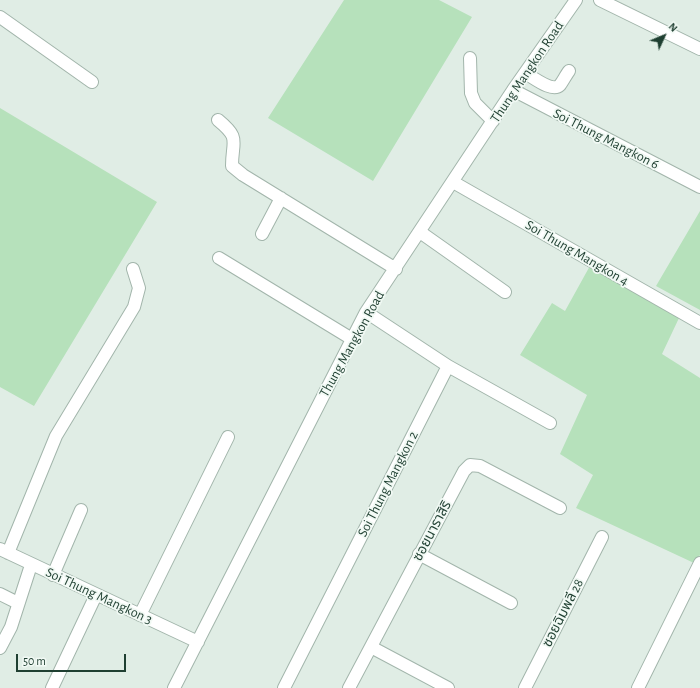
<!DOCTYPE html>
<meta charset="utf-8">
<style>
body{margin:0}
#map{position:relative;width:700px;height:688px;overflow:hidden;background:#e0ede5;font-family:"Alegreya Sans",sans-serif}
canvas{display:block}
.north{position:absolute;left:644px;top:16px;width:40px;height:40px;-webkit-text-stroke:3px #f1f9f4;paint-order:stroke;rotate:46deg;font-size:11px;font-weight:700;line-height:16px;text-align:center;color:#1f3f31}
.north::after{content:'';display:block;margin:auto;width:14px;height:18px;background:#1f3f31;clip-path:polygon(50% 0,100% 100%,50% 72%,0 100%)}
.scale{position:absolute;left:16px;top:654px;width:110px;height:18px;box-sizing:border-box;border:2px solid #1f3f31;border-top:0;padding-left:5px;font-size:12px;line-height:14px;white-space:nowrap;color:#1f3f31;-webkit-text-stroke:3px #f1f9f4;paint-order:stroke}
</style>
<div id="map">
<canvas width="700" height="688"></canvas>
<div class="north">N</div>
<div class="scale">50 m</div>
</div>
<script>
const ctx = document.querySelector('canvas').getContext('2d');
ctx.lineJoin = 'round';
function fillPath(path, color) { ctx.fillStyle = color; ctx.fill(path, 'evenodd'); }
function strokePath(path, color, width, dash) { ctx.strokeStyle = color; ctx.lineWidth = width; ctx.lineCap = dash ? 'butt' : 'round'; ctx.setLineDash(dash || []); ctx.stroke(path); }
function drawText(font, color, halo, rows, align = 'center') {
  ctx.font = font + ' "Alegreya Sans","Noto Sans Thai",sans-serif'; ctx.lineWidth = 3.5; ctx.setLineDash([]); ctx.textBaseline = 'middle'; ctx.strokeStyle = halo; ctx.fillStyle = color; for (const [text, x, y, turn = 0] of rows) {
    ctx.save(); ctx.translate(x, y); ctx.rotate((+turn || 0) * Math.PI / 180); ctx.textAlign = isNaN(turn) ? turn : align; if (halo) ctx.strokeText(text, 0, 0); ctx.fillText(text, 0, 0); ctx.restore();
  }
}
const green = new Path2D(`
 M344,0H439L472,17L373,181L268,118Z
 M0,108L157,202L34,406L0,387Z
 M700,211V310L656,286Z
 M591,264L679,318L662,354L700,378V555L694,563L576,508L593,475L560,454L587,395L520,355L552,303L565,311Z`);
const minor = new Path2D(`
 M600,0L700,49
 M0,17L92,82
 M470,58L471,93L475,103L493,121
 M525,73C533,77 552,93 560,85C563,81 566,75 569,71
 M513,90L700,187
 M218,120C241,139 232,140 232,166L243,175L396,269
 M453,182L700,323
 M420,232L505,292
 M262,234L281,198
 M219,258L352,339
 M448,366L550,423
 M0,549L198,642
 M8,553L56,436L134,307L139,288L133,269
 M419,554L511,603
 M53,575L81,510
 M0,594L18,603
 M140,615L228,437
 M371,647L448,688
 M0,648L11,627L31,565
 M52,688L96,595
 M174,688L366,312L513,90L576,0
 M284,688L448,366L366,312
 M349,688L464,471L470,465L480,466L560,508
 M525,688L602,537
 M638,688L700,563`);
const streetNames = [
 ["Thung Mangkon Road",527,72,-56],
 ["Soi Thung Mangkon 6",606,139,27],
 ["Soi Thung Mangkon 4",577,253,30],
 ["Thung Mangkon Road",352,344,-61],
 ["Soi Thung Mangkon 2",388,484,-63],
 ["ซอยนาราสิริ",432,531,-62],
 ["Soi Thung Mangkon 3",99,596,25],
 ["ซอยฉิมพลี 28",563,613,-63]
];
fillPath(green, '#b6e1bb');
strokePath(minor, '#a2b5ab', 14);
strokePath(minor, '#fff', 12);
drawText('14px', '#1f3f31', '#f1f9f4', streetNames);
</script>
